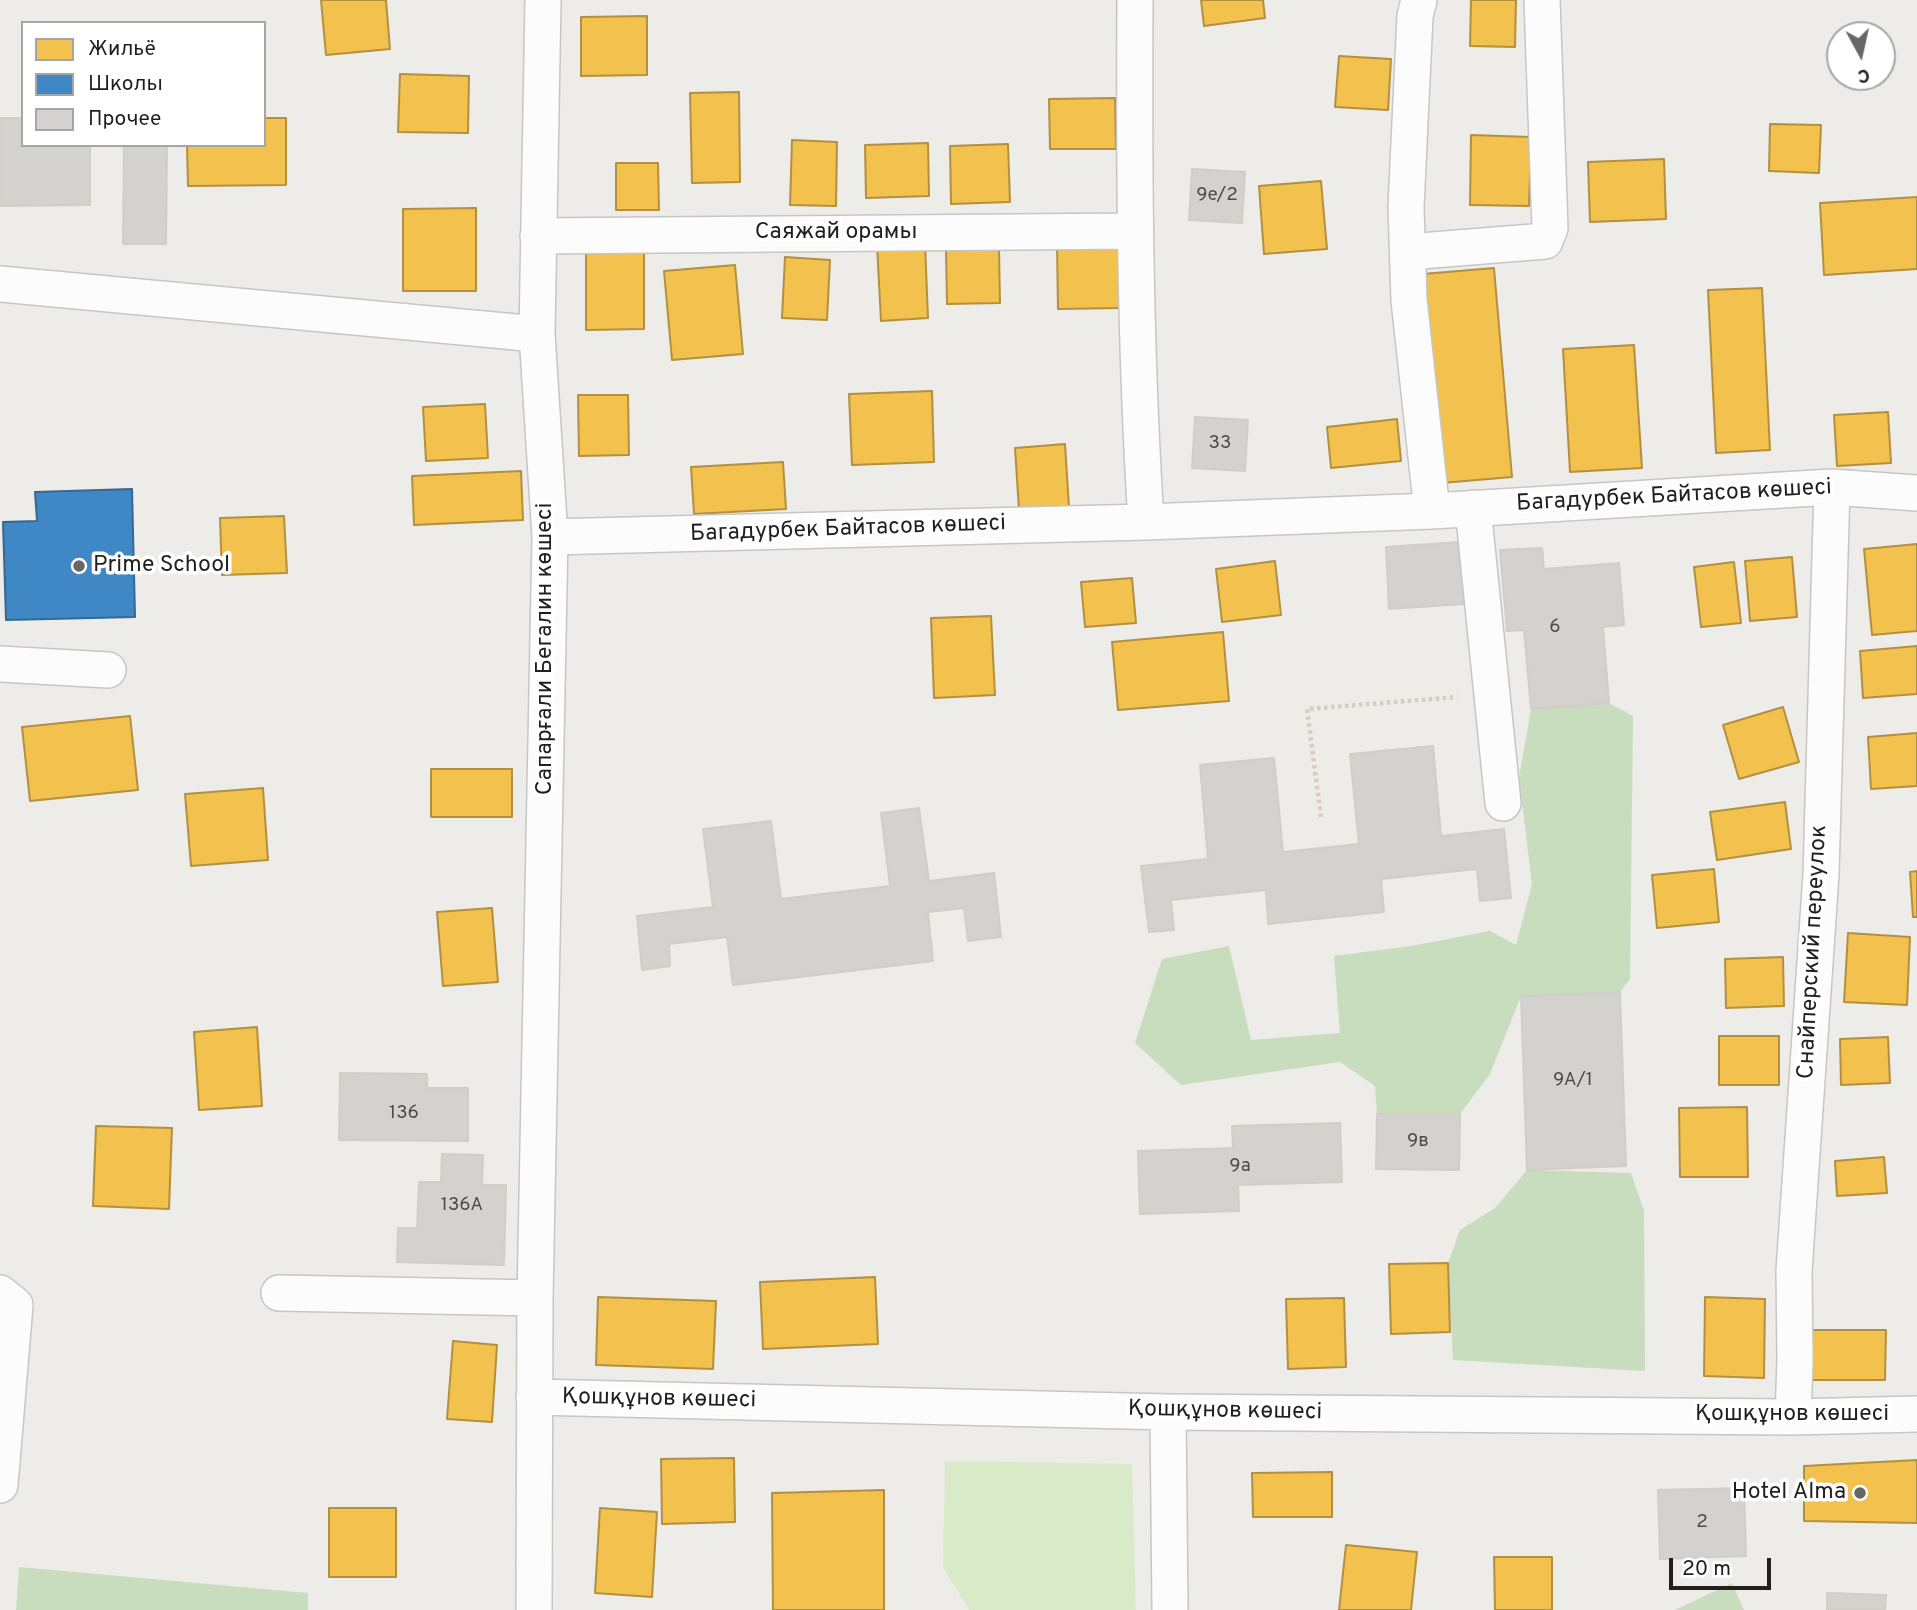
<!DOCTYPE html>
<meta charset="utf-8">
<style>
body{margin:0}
#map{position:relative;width:1917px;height:1610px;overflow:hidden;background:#eeece8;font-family:Overpass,sans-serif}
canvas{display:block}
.legend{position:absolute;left:21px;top:21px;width:245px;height:126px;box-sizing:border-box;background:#fff;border:2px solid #a5a5a5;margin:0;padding:9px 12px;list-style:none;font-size:21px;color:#1f1f1f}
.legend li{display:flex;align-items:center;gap:14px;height:35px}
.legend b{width:35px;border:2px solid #a5a5a5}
.north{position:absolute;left:1826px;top:21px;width:70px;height:70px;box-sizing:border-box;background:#fff;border:2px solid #a5a5a5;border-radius:50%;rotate:172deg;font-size:19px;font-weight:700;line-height:28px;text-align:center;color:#1f1f1f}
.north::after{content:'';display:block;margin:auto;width:24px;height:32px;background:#676765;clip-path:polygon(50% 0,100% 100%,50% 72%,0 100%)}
.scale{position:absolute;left:1669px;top:1558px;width:102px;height:32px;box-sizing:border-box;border:4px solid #1f1f1f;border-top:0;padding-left:9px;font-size:21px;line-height:24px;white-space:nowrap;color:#1f1f1f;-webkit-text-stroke:5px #fff;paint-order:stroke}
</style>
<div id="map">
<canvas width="1917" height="1610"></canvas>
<ul class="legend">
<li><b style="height:19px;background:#f2c14e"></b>Жильё</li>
<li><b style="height:19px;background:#3f88c5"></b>Школы</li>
<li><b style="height:19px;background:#d4d2cf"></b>Прочее</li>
</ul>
<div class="north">С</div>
<div class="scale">20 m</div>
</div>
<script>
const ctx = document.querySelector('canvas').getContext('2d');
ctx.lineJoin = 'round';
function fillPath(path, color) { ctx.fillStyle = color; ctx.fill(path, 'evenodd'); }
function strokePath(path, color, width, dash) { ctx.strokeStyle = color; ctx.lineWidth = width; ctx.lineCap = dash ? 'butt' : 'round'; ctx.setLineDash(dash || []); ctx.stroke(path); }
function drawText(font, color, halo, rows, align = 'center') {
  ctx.font = font + ' Overpass,sans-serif'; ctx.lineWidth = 7; ctx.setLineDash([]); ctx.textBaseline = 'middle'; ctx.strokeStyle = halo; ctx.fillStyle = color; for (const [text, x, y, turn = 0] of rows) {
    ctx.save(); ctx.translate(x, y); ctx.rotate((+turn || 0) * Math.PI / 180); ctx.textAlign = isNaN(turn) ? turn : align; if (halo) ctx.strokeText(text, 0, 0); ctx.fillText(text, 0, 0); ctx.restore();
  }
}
const grass = new Path2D(`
 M945,1461L1132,1464L1136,1610H969L943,1567Z`);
const forest = new Path2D(`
 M1609,703L1633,716L1630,979L1620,992L1521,996L1490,1074L1460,1114H1377L1375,1086L1340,1062L1181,1085L1135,1043L1162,959L1229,946L1251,1040L1340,1033L1334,956L1411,946L1490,931L1516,945L1532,884L1519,778L1531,709Z
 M1527,1170L1631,1173L1644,1211L1645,1371L1453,1360L1448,1263L1460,1230L1495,1208Z
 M19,1567L308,1593V1610H16Z
 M1732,1583L1744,1610H1675Z`);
const homes = new Path2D(`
 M321,0H386L390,49L326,55Z
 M1201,0H1263L1265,18L1204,26Z
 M1471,0H1516L1515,47L1470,46Z
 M647,16V75L581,76V17Z
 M1339,56L1391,59L1388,110L1335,107Z
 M400,74L469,76L468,133L398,132Z
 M739,92L740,182L692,183L690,93Z
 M1115,98L1116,149H1050L1049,99Z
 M264,118H286V185L188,186L187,145H264Z
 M1770,124L1821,125L1819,173L1769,171Z
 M1471,135L1531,137L1529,206L1470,205Z
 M792,140L837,142L836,206L790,205Z
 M928,143L929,196L866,198L865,145Z
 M1008,144L1010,202L951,204L950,146Z
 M1664,159L1666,219L1590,222L1588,162Z
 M616,163H658L659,210H616Z
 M1321,181L1327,249L1264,254L1259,186Z
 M1917,197V269L1824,275L1820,203Z
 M476,208V291H403V209Z
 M925,243L928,318L881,321L877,245Z
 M1121,243V308L1058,309L1057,244Z
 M586,246H644V329L586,330Z
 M999,249L1000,303L947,304L946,250Z
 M785,257L830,260L827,320L782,318Z
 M735,265L743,354L672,360L664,271Z
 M1494,268L1512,477L1442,483L1423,274Z
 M1762,288L1770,450L1716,453L1708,290Z
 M1634,345L1642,468L1570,472L1563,349Z
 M932,391L934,462L852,465L849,394Z
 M578,395H628L629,455L579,456Z
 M485,404L488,458L426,461L423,407Z
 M1888,412L1891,463L1837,466L1834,415Z
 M1397,419L1401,461L1331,468L1327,427Z
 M1065,444L1069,507L1019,510L1015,448Z
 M783,462L786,509L694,514L691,467Z
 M521,471L523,520L414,525L412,476Z
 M284,516L287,573L222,575L220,518Z
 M1917,544V631L1872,635L1864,549Z
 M1792,557L1797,617L1750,621L1745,561Z
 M1275,561L1281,615L1222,622L1216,569Z
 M1734,562L1741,623L1701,627L1694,567Z
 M1132,578L1136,623L1085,627L1081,582Z
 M991,616L995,695L934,698L931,618Z
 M1223,632L1229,701L1118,710L1112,642Z
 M1917,646V694L1863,698L1860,651Z
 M1783,707L1799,762L1739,779L1723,725Z
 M130,716L138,790L30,801L22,727Z
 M1917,733V786L1871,789L1868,737Z
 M431,769H512V817H431Z
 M263,788L268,860L191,866L185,794Z
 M1785,802L1791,849L1717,860L1710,812Z
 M1714,869L1719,922L1657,928L1652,875Z
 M1917,871V917H1913L1910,872Z
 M492,908L498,982L443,986L437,912Z
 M1848,933L1910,937L1907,1005L1844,1002Z
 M1783,957L1784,1006L1726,1008L1725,959Z
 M257,1027L262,1106L199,1110L194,1032Z
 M1719,1036H1779V1085H1719Z
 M1888,1037L1890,1083L1841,1085L1840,1039Z
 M1747,1107L1748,1177H1680L1679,1108Z
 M96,1126L172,1128L169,1209L93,1206Z
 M1884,1157L1887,1193L1837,1196L1835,1161Z
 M1448,1263L1450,1332L1391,1334L1389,1264Z
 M875,1277L878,1344L763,1349L760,1282Z
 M598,1297L716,1301L713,1369L596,1365Z
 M1705,1297L1765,1299L1764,1378L1704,1376Z
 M1344,1298L1346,1367L1288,1369L1286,1299Z
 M1807,1330H1886L1885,1380H1807Z
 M453,1341L497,1345L492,1422L447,1419Z
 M734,1458L735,1522L662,1524L661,1459Z
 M1917,1460V1523L1804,1521V1466Z
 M1332,1472V1517H1253L1252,1473Z
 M884,1490V1610H773L772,1493Z
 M329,1508H396V1577H329Z
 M600,1508L657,1512L652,1597L595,1593Z
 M1346,1545L1417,1552L1411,1610H1339Z
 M1494,1557H1552V1610H1495Z`);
const schools = new Path2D(`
 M132,489L135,617L6,620L3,522L37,521L35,492Z`);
const building = new Path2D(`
 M0,118H23V145H90V205L0,206Z
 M124,145H167L166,244H123Z
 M1192,169L1245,172L1242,223L1189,220Z
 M1195,417L1248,420L1245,471L1192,468Z
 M1461,542L1464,604L1389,609L1386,547Z
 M1542,548L1544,569L1619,563L1624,625L1603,627L1609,703L1531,709L1524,630L1507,631L1500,550Z
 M1433,746L1441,836L1504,829L1511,898L1480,901L1477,869L1381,879L1384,912L1268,924L1266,890L1171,900L1174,930L1149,932L1141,866L1208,859L1200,765L1274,758L1283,852L1359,844L1350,754Z
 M919,808L929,881L994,873L1001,937L968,941L964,908L928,912L933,961L733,985L727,937L669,944L670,966L642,970L637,916L713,907L703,829L771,821L781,899L890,886L881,813Z
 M1620,992L1626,1166L1527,1170L1521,996Z
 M340,1073L427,1074V1088H468V1141L339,1140Z
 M1377,1114H1460L1459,1170L1376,1169Z
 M1340,1123L1342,1182L1238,1185L1239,1211L1140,1214L1138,1151L1233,1148L1232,1126Z
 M442,1154L483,1155L482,1185H506L504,1265L397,1262L398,1228H417L419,1182H441Z
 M1744,1488L1746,1556L1660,1559L1658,1490Z
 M1827,1593L1886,1595L1885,1610H1827Z`);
const path = new Path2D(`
 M1321,817L1307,709L1457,697`);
const minor = new Path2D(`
 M1135,0C1134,174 1135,348 1146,522
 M1419,0L1415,16L1406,207L1409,300L1432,511
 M538,236L1134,231
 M1408,252L1545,241L1550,228L1542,0
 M0,284L537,334
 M1473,508L1503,803
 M550,537L1146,522L1432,511L1832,487L1917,493
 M0,664L108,670
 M0,1293L15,1305L0,1485
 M279,1293L535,1298
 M534,1397L1168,1412L1793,1417L1917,1414
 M1168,1412L1170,1610
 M1793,1417L1795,1360L1794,1271L1821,874L1832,487
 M534,1610L535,1298L550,537L537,334L543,0`);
const markers = [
 [79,566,7,"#676765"],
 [1860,1493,7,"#676765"]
];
const numberNames = [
 ["9е/2",1217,196],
 ["33",1220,444],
 ["6",1555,628],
 ["9А/1",1573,1081],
 ["136",404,1114],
 ["9в",1418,1142],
 ["9а",1240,1167],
 ["136А",462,1206],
 ["2",1702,1523]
];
const streetNames = [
 ["Саяжай орамы",836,233],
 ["Багадурбек Байтасов көшесі",1674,497,-3],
 ["Багадурбек Байтасов көшесі",848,530,-2],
 ["Сапарғали Бегалин көшесі",546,649,-90],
 ["Снайперский переулок",1814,952,-87],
 ["Қошқұнов көшесі",659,1400,1],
 ["Қошқұнов көшесі",1225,1412,1],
 ["Қошқұнов көшесі",1792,1415]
];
const poiNames = [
 ["Prime School",93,566],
 ["Hotel Alma",1846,1493,"right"]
];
fillPath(grass, '#d9eac8');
fillPath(forest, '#c8dcbe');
fillPath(homes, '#f2c14e');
strokePath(homes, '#b39040', 2);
fillPath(schools, '#3f88c5');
strokePath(schools, '#356893', 2);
fillPath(building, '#d4d2cf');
strokePath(building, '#d1cdc9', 2);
strokePath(minor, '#c6c6c4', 38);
strokePath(path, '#d7cac7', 4.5, [3.5, 3.5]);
strokePath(minor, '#fcfcfc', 35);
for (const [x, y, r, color] of markers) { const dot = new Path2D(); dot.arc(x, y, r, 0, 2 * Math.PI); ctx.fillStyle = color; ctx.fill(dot); strokePath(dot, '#fff', 2.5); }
drawText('19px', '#4c4c4b', null, numberNames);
drawText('23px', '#1f1f1f', '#fff', streetNames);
drawText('23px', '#1f1f1f', '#fff', poiNames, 'left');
</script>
